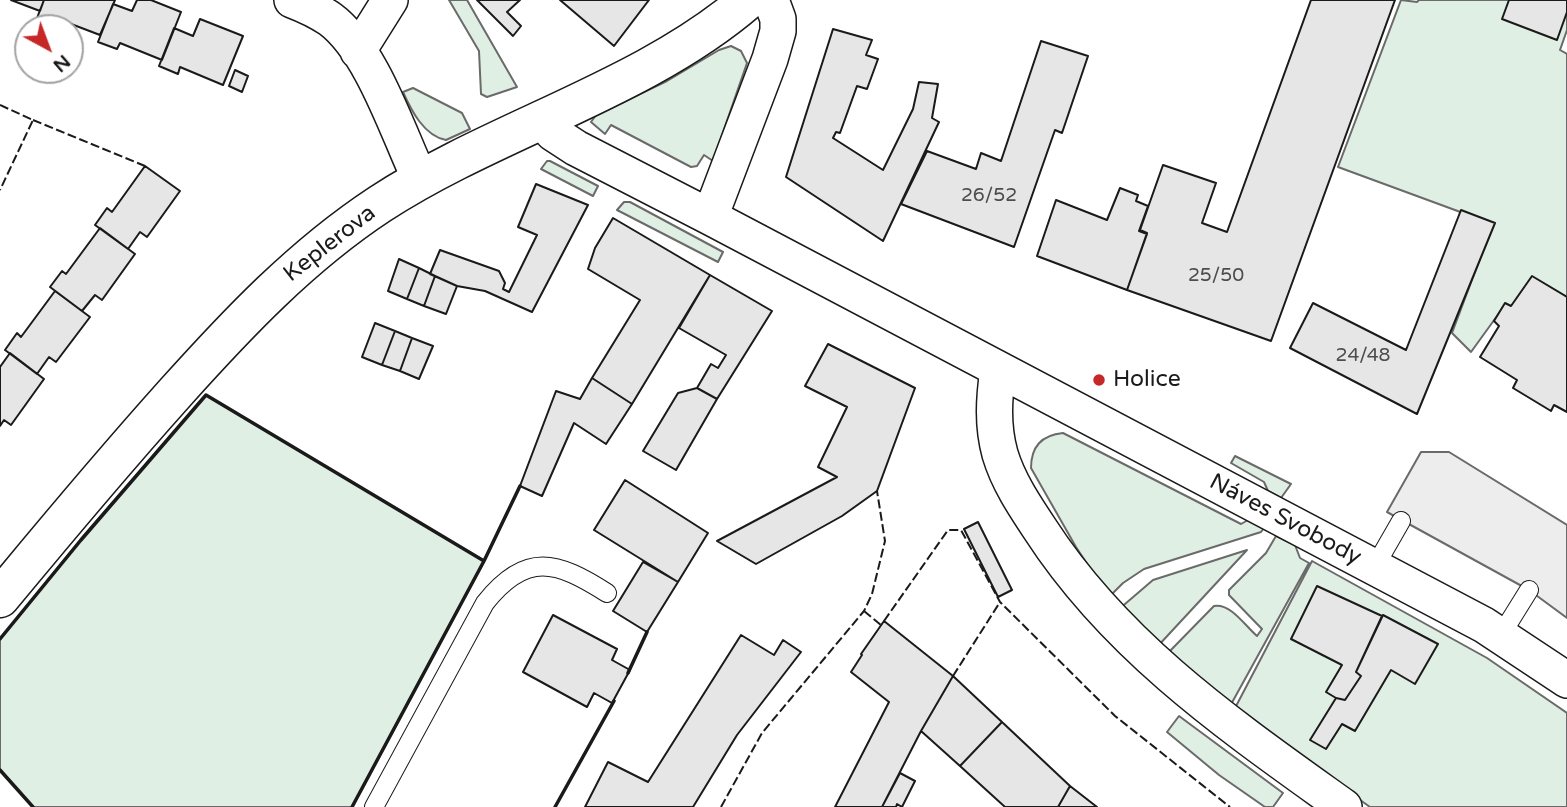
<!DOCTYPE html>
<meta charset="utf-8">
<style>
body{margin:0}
#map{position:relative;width:1567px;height:807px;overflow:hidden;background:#fff;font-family:"Varela Round",sans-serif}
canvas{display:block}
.north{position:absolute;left:14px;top:14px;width:70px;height:70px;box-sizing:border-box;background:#fff;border:2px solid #a3a3a3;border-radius:50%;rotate:139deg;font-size:19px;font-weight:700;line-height:28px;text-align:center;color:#1a1a1a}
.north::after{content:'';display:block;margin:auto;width:24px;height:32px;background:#c62828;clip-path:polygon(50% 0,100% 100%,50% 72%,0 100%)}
</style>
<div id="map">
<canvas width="1567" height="807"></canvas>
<div class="north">N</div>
</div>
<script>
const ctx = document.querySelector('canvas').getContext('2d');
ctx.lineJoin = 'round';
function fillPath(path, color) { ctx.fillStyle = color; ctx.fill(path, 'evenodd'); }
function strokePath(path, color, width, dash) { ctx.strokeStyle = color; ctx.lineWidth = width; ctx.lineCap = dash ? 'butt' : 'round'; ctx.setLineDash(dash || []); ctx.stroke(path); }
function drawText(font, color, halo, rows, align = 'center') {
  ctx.font = font + ' "Varela Round",sans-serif'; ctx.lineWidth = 5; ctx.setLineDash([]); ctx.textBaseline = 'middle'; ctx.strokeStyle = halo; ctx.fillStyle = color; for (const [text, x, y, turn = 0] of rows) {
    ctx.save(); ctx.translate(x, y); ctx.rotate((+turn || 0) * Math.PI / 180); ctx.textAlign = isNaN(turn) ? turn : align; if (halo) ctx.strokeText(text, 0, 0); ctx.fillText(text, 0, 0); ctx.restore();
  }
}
const green = new Path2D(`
 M449,0H467L517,87L487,97L481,94L479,51Z
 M1401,0L1417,2L1419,0H1567V30L1560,50L1567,54V300L1511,309L1505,305L1471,352L1452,333L1493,224L1338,167Z
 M731,46L741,51L747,63L713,161L704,155L697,166L691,167L611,125L605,134L591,122L596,115L667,81L719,50Z
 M413,88L462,113L470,129L446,140C424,136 411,110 403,92Z
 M547,161H550L598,186L593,196L541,169Z
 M624,202H630L723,252L718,262L617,210Z
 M206,395L484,561L352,807H33L0,770V639L81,539Z
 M1063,433L1241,524L1248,520L1264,528L1261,532L1144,569L1123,583L1109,597L1076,547L1031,468C1031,447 1042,435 1063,433Z
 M1235,456L1291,484L1281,498L1268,491L1264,482L1231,463Z
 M1276,536L1295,545L1300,558L1309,563L1229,708L1166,655L1214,606C1231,603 1245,626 1257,636L1262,629L1229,595V590L1266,553Z
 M1247,550L1157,647L1118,610L1153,580Z
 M1312,561L1487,658L1567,713V807H1370L1234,710Z
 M1179,716L1283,793L1273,807H1265L1219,775L1167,732Z`);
const parking = new Path2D(`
 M1421,452H1449L1567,525V618L1529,590L1387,512Z`);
const building = new Path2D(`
 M11,0H44L40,11Z
 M44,0H115L100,35L58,19L56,25L37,18Z
 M137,0H151L181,12L162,60L120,43L117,49L98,42L113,4L132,11Z
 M477,0H520L507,12L521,26L513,36Z
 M560,0H649L614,46Z
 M1311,0H1395L1271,341L1127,290L1147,233L1140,230L1163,165L1216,183L1202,223L1227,232Z
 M1509,0H1567V12L1557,40L1502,19Z
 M200,19L243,36L223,85L180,67L178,74L159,66L174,28L193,36Z
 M833,29L872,40L866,55L878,59L867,89L857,86L840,133L836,132L833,138L883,170L913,109L919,82L938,84L932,118L939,122L883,241L786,177Z
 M1041,41L1088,56L1062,133L1055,130L1014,247L901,204L927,151L976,169L981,153L1001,161Z
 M235,70L248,76L242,92L229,86Z
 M145,166L180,191L147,237L140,232L128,249L95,225L107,208L112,212Z
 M536,184L588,205L532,312L485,291L457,286L430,274L440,250L499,271L505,283L503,289L509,292L537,235L518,227Z
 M1120,188L1138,195L1136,201L1148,206L1139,231L1147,234L1127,290L1037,256L1056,200L1107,220Z
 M1461,210L1495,223L1417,414L1290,348L1313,303L1406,350Z
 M613,218L710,275L632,404L592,378L640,300L588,269L595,248Z
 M100,228L135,254L102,300L95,295L82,311L50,287L62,271L66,274Z
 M399,259L419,268L407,299L388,291Z
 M419,268L435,276L424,306L407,299Z
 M710,275L772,311L717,399L697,388L711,364L718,368L726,355L679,328Z
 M435,276L457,286L446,314L424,306Z
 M1532,276L1567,297V412L1554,405L1551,411L1513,388L1517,380L1480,357L1499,326L1494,321L1505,303L1511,306Z
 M55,291L90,317L56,362L49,357L37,374L5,350L17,333L21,337Z
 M375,323L395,331L382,365L362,357Z
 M395,331L412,338L400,371L382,365Z
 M412,338L433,346L419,379L400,371Z
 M828,344L915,388L877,491L842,516L756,564L717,541L837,477L818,467L847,407L805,386Z
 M10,353L44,379L11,425L4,420L0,426V367Z
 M592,378L632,404L606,444L574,423L542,496L520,486L556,391L580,399Z
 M697,388L717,399L676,470L643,451L678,393Z
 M625,480L708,533L678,582L594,530Z
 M978,522L1012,590L998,597L964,529Z
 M643,562L678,582L647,632L613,611Z
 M1317,586L1382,616L1356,672L1361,676L1345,700L1336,698L1326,692L1342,665L1291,639Z
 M553,615L617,649L612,660L630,670L612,703L594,693L587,707L523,672Z
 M1383,615L1438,644L1415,684L1391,670L1355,731L1342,724L1326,749L1310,740L1336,698L1345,700L1361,676L1356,672Z
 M884,621L953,676L921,731L882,807H835L889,702L851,672L862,655L861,654Z
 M741,635L774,655L783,640L801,652L737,735L693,807H585L608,762L648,782Z
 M953,676L1002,722L960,766L921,731Z
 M1002,722L1070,786L1058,807H1005L960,766Z
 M900,773L915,781L902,807L897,804L896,807H882Z
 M1070,786L1097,807H1058Z`);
const lane = new Path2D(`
 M1374,568L1401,521
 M1501,635L1529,590
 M374,807L485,603C526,551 557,561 607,593`);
const street = new Path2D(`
 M292,0C305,5 318,11 330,19C372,50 398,133 420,179
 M358,51L390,0
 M541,119L553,133L576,148L710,217L1484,625L1567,680
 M710,217L770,59L778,31V19L771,0
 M998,369C994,398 992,425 1000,454C1008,481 1024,505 1040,529C1117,648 1231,726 1344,807`);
const secondary = new Path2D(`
 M0,598C57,529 115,460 175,393C237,324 301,256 380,204C495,129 644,90 748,0`);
const fence = new Path2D(`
 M0,105L33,120L0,190
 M33,120L145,166
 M864,611L881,625
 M884,621L948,530H961L1000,602L1115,716L1230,807
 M953,676L1000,602
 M721,807L762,733L864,611L872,594L885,541L877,491`);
const wall = new Path2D(`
 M484,561L520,486
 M0,639L81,540L206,395L484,561L352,807
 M628,673L647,632
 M0,770L33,807
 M555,807L614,701`);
const markers = [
 [1099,380,7,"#c62828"]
];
const numberNames = [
 ["26/52",989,196],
 ["25/50",1216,276],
 ["24/48",1363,356]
];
const streetNames = [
 ["Keplerova",330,244,-38],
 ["Náves Svobody",1285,520,28]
];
const poiNames = [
 ["Holice",1113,380]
];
fillPath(green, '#e0efe3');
strokePath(green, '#6a6a6a', 2);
fillPath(parking, '#ededed');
strokePath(parking, '#6a6a6a', 2);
fillPath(building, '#e6e6e6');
strokePath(building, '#1a1a1a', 2);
strokePath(lane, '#1a1a1a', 20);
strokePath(street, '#1a1a1a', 38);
strokePath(secondary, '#1a1a1a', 41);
strokePath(lane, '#fff', 18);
strokePath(street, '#fff', 35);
strokePath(secondary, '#fff', 38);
strokePath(fence, '#1a1a1a', 2, [9, 3.5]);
strokePath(wall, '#1a1a1a', 3.5);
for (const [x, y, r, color] of markers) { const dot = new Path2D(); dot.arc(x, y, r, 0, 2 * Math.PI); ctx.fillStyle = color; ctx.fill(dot); strokePath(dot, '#fff', 2.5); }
drawText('19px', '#4d4d4d', null, numberNames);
drawText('23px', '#1a1a1a', '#fff', streetNames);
drawText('23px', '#1a1a1a', '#fff', poiNames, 'left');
</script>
